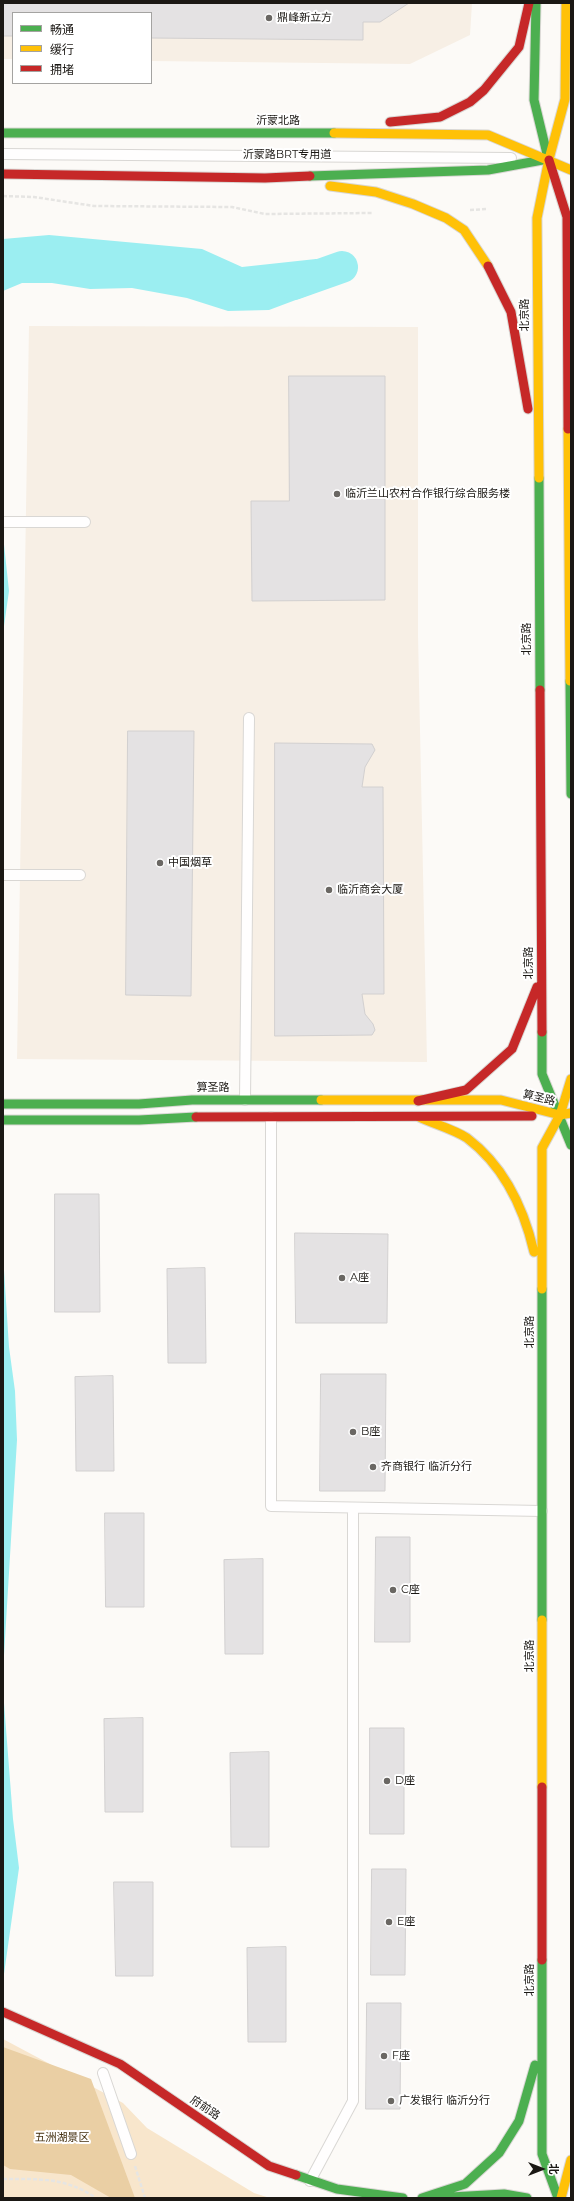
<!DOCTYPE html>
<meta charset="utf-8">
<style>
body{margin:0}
#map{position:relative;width:574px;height:2201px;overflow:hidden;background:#fcfaf7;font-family:Montserrat,"Noto Sans SC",sans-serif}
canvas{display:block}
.frame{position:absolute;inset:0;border:4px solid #1b1814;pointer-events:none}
.legend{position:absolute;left:12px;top:12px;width:140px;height:72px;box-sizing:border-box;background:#fff;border:1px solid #a4a3a1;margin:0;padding:5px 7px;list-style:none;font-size:12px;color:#1b1814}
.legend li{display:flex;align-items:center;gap:8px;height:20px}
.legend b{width:20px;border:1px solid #a4a3a1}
.north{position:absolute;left:522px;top:2149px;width:40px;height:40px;-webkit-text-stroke:3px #fff;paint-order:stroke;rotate:90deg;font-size:11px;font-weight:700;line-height:16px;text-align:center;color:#1b1814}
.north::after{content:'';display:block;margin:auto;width:14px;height:18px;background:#1b1814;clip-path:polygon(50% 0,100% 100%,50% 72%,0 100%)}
</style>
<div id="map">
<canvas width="574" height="2201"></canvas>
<div class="frame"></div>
<ul class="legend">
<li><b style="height:5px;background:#4caf50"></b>畅通</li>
<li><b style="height:5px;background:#ffc107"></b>缓行</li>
<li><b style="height:5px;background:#c62828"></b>拥堵</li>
</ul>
<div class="north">北</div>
</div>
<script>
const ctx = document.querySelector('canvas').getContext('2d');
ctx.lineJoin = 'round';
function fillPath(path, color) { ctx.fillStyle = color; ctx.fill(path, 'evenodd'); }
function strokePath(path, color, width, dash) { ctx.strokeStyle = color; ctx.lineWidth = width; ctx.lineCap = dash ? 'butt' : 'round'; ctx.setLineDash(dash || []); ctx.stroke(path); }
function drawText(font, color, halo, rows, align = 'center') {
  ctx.font = font + ' Montserrat,"Noto Sans SC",sans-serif'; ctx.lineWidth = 4; ctx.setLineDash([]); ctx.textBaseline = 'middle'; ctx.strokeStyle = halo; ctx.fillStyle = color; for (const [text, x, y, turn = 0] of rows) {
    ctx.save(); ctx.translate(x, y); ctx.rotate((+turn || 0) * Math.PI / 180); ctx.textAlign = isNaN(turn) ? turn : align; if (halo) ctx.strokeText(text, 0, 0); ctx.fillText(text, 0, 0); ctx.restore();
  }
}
const built = new Path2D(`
 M3,3H472L470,35L410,64L151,61V13H13V59H3Z
 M29,326L418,327V635L427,1062L17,1059Z`);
const green = new Path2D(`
 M3,2039L123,2103L147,2128L254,2193L270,2198H3Z`);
const forest = new Path2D(`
 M3,2047L91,2079L135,2198H111L71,2175L10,2169L3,2165Z`);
const water = new Path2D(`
 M49,235L202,249L242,267L316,259L336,268L326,284L317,292L269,310L228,311L187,298L132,288L90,289L52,283H22L3,291V239Z
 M3,535L9,591L3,633Z
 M3,1255L9,1347L15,1391L17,1440L3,1672Z
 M3,1690L13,1819L19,1868L3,1981Z`);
const river = new Path2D(`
 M294,284L342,267`);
const building = new Path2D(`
 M3,3H409L380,22H363V40L151,38V13H13V36H3Z
 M289,376H385V600L252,601L251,501H289Z
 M128,731H194L191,996L126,995Z
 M275,743L372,744L375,750L365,767L362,787H383L384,994H362L365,1014L373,1024L375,1030L372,1035L275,1036Z
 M55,1194H99L100,1312H55Z
 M295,1233L388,1234L387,1323H296Z
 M205,1268L206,1363H168L167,1269Z
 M321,1374H386L385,1491H320Z
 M113,1376L114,1471H76L75,1377Z
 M105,1513H144V1607H106Z
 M376,1537H410V1642H375Z
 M263,1559V1654H225L224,1560Z
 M143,1718V1812H105L104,1719Z
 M370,1728H404V1834H370Z
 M269,1752V1847H231L230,1753Z
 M372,1869H406L405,1975H371Z
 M114,1882H153V1976H116Z
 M286,1947V2042H248L247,1948Z
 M367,2003H401L400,2109H366Z`);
const path = new Path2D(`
 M3,196L34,197L94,206L232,207L265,214L373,213
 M470,210L487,209
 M135,2166L145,2198
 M3,2179C39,2179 65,2177 96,2198`);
const lane = new Path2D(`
 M3,154L511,158
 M3,522H85
 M3,875H80
 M245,1100L249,718
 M271,1117V1506L542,1511
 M103,2073L131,2154
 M310,2181L353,2101V1508`);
const fast = new Path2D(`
 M536,3L534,100L548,158
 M3,133H334
 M310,176L488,170L548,159
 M539,478L540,690
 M570,681L571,794
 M542,1032V1074L571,1145
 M3,1104H139L192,1100H321
 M3,1120H139L196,1117
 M542,1289V1620
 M542,1960V2154L558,2198
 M296,2175L337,2189L403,2198
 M422,2198L465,2184L499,2153L519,2121L535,2065
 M433,2198L504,2194L527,2198`);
const slow = new Path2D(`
 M334,133L488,135L571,170
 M549,159L565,99L566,3
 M330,186L376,192L413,204L446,218L464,230L488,266
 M568,429L570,681
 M539,478L537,218L549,159
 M321,1100H501L560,1115L571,1113
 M419,1117C434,1124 453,1129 467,1138C504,1166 524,1209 534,1252
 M542,1289V1148L560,1115L571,1079
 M542,1620V1787
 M561,2198L571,2160`);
const jam = new Path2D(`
 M390,122L440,117L470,102L484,90L519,47L529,3
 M549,160L567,217L568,429
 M3,174L265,178L310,176
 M488,266L511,312L528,409
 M540,690L542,1032
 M418,1101L466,1090L512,1049L537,987
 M196,1117L532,1116
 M542,1787V1960
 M3,2012L120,2064L269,2166L296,2175`);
const markers = [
 [269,18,4,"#6a6763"],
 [337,494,4,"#6a6763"],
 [160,863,4,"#6a6763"],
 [329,890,4,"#6a6763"],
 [342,1278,4,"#6a6763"],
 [353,1432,4,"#6a6763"],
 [373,1467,4,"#6a6763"],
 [393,1590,4,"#6a6763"],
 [387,1781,4,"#6a6763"],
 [389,1922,4,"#6a6763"],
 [384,2056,4,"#6a6763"],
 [391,2101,4,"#6a6763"]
];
const poiNames = [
 ["鼎峰新立方",277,18],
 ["临沂兰山农村合作银行综合服务楼",345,494],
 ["中国烟草",168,863],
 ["临沂商会大厦",337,890],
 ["A座",350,1278],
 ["B座",361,1432],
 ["齐商银行 临沂分行",381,1467],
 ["C座",401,1590],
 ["D座",395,1781],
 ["E座",397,1922],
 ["F座",392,2056],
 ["广发银行 临沂分行",399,2101]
];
const streetNames = [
 ["沂蒙北路",278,121],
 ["沂蒙路BRT专用道",287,155],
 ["北京路",525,315,-90],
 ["北京路",527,639,-90],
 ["北京路",529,963,-90],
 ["算圣路",213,1088],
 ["算圣路",539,1098,14],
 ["北京路",530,1332,-90],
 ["北京路",530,1656,-90],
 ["北京路",530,1980,-90],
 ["府前路",205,2108,34]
];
const parkNames = [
 ["五洲湖景区",62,2138]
];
fillPath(built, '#f7efe5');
fillPath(green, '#f8e6cc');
fillPath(forest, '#eacfa4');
fillPath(water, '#9beef1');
strokePath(river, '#9beef1', 32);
fillPath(building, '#e4e2e3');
strokePath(building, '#d2d0d0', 1);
strokePath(lane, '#d9d7d4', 12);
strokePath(fast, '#d9d7d4', 11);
strokePath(slow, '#d9d7d4', 11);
strokePath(jam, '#d9d7d4', 11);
strokePath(path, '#e6e5e3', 2.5, [4, 2]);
strokePath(lane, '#fffefe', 10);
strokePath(fast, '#4caf50', 9);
strokePath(slow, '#ffc107', 9);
strokePath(jam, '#c62828', 9);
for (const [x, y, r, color] of markers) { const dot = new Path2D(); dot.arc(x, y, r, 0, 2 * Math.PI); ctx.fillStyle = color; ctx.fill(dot); strokePath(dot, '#fff', 1.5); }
drawText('11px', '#1b1814', '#fff', poiNames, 'left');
drawText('11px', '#1b1814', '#fff', streetNames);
drawText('11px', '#463212', '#fff', parkNames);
</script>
